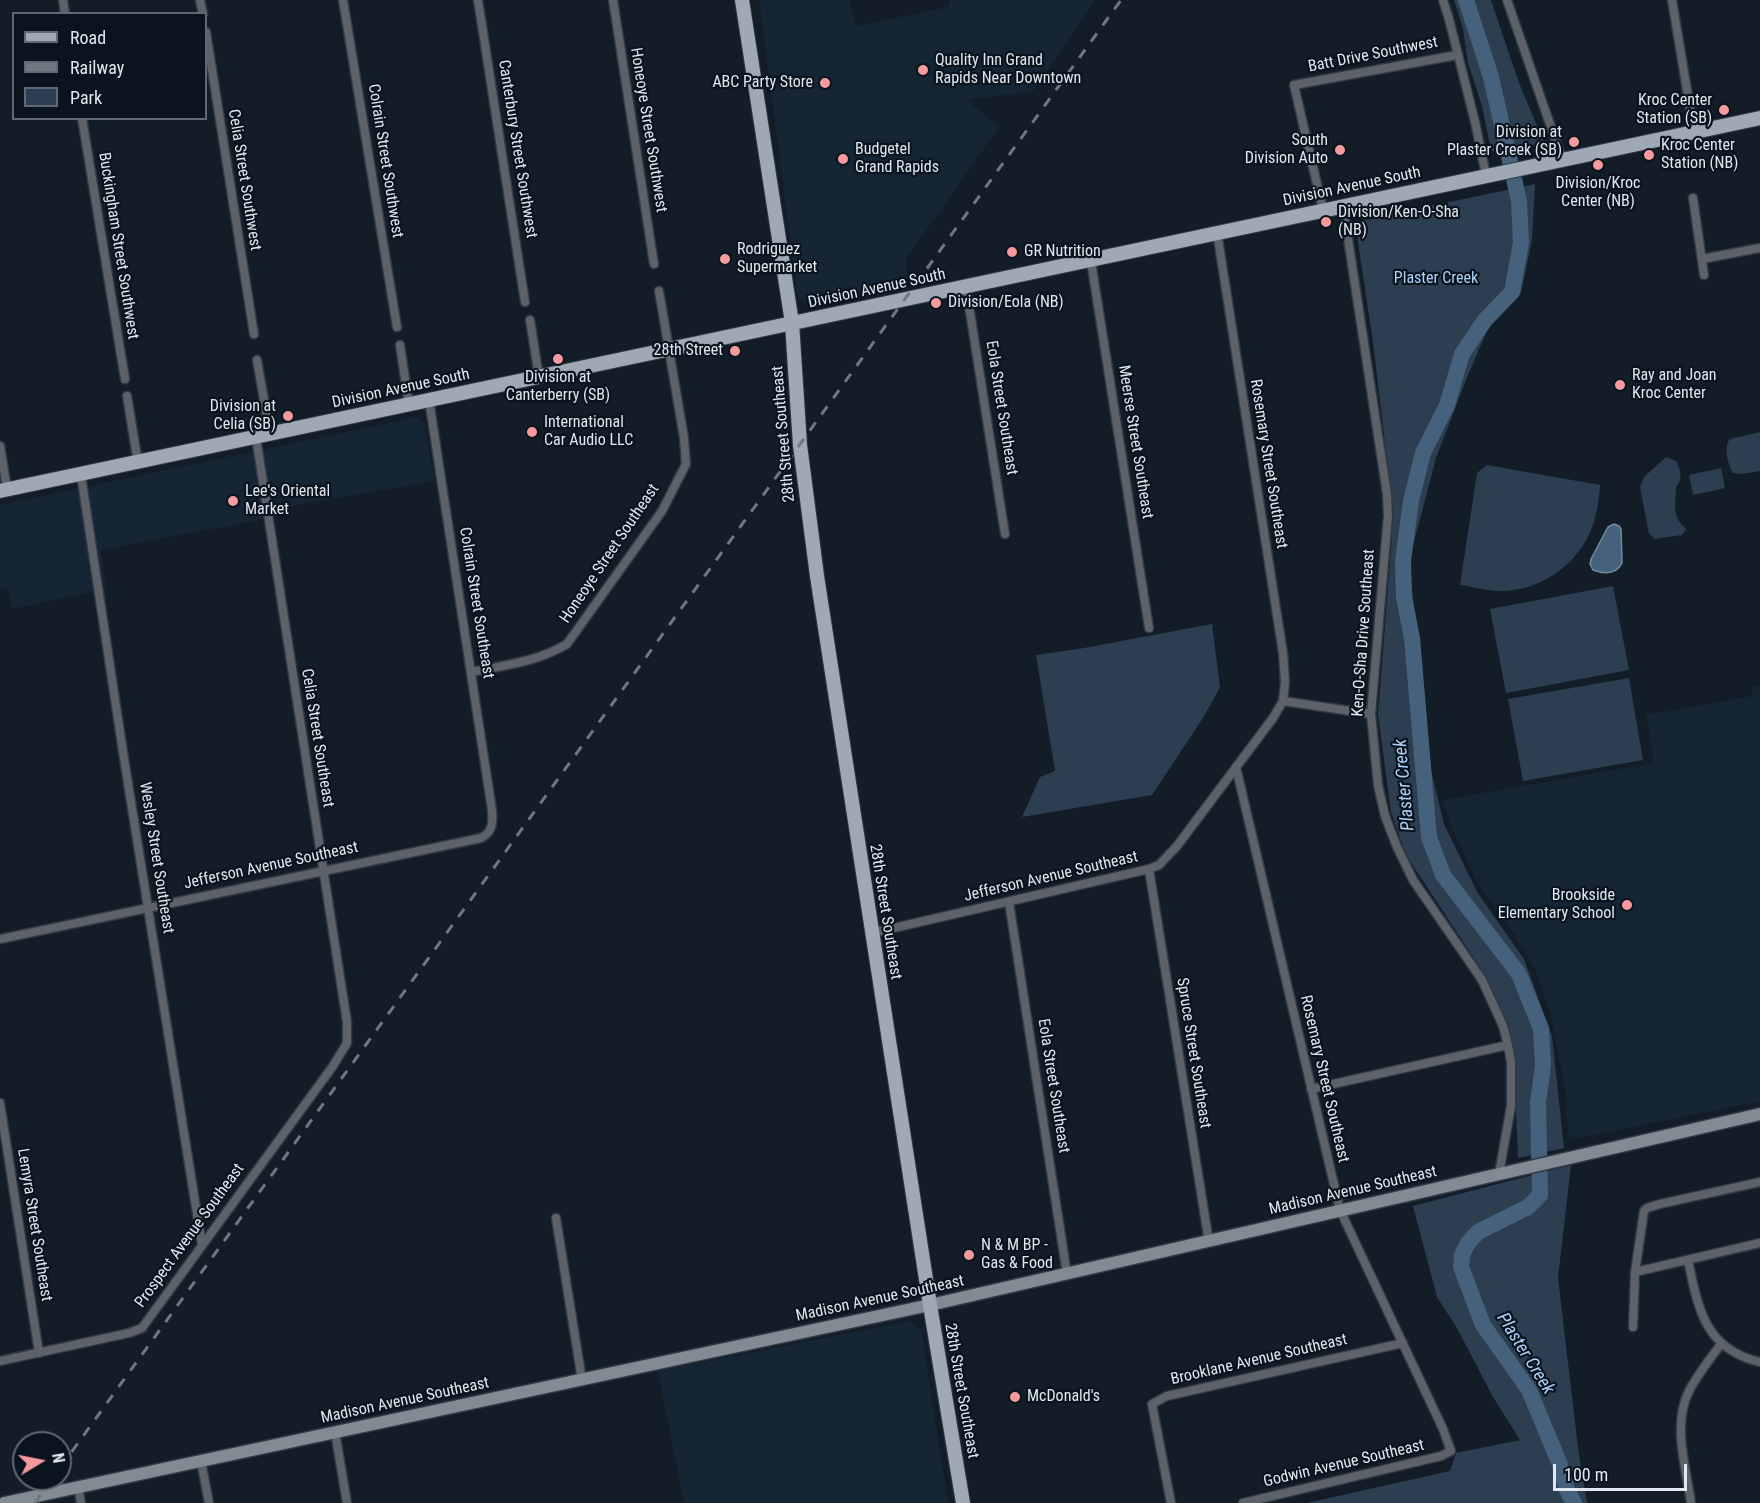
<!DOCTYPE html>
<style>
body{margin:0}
#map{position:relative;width:1760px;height:1503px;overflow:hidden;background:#131d27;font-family:"Roboto Condensed",sans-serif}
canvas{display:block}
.legend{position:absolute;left:12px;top:12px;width:195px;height:108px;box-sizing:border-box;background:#0a141e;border:2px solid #606871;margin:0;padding:8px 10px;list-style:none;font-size:18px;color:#e0e7ee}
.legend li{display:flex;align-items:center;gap:12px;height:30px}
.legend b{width:30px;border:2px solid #606871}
.north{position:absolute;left:12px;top:1431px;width:60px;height:60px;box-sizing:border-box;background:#0a141e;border:2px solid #606871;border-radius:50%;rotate:80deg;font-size:16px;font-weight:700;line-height:24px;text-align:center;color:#e0e7ee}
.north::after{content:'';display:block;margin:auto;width:21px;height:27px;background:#f59b9d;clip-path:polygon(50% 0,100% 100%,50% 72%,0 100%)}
.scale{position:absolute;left:1553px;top:1464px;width:134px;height:27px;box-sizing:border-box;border:3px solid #e0e7ee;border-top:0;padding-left:8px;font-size:18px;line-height:21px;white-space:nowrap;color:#e0e7ee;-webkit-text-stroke:4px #0a141e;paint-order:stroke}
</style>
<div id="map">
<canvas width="1760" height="1503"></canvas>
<ul class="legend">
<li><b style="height:8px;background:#9ea9b5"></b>Road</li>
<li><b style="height:8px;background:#6f7881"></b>Railway</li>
<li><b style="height:16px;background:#2c3e50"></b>Park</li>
</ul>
<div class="north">N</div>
<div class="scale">100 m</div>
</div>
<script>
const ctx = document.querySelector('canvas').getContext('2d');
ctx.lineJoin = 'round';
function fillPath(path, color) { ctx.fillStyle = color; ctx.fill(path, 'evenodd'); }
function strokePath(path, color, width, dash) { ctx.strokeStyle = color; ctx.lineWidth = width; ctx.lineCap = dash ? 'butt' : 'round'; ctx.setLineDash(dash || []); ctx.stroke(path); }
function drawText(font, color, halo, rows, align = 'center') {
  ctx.font = font + ' "Roboto Condensed",sans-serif'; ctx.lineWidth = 4.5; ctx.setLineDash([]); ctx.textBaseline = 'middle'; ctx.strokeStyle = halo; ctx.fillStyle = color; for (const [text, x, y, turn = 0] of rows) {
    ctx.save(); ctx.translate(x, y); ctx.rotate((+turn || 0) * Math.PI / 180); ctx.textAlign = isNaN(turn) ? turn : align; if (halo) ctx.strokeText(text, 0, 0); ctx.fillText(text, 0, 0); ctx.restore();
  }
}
const built = new Path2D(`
 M759,0H850L856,26L948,7L950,0H1095L1033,91L967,100L999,127L906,259L907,290L816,306L802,302L797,292Z
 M417,417L425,424L435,481L274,509L275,517L101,550L106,589L12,609L8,587L0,589V505Z
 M1760,685V1101L1569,1140L1565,1089L1551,1016L1535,968L1512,931L1476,880L1455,835L1443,800L1654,763L1646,715L1753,696L1752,687Z
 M910,1321L921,1329L948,1503H684L658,1371Z`);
const green = new Path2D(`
 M1454,0H1491L1519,83L1544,142L1541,144L1495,153L1491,150L1482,106L1468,63L1463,29Z
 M1535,184L1532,240L1521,293L1488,328L1466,380L1436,458L1409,561L1421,672L1428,758L1444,824L1477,892L1524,959L1552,1036L1564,1148L1518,1158L1514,1067L1510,1039L1495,995L1477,963L1406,855L1391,812L1378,715L1392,536L1391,494L1373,342L1355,222Z
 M1760,432V471L1741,474L1733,473C1728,464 1723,447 1730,439Z
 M1666,457L1676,461C1681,469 1683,480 1676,487L1675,510L1678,520L1686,529L1682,535L1655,539L1649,534L1640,487L1644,477Z
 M1487,465L1600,485C1599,499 1597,516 1591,530C1577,565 1540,591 1501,591C1488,591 1473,587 1460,585L1477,473Z
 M1721,468L1725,488L1693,495L1689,475Z
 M1613,586L1629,670L1506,693L1490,609Z
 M1212,624L1220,687L1203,718L1152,795L1022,817L1040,777L1055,771L1036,655L1084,648Z
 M1629,678L1643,760L1523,781L1508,699Z
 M1571,1165L1558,1278L1579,1456L1587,1503H1307L1450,1471L1456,1453L1520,1440L1493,1397L1457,1328L1437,1297L1413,1206Z`);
const water = new Path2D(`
 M1614,524L1619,526L1621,529L1622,563C1616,575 1604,574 1593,570L1590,564L1591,559L1608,527Z`);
const river = new Path2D(`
 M1466,0L1491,77L1507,148L1519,201L1521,243L1512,292L1485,320L1462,354L1447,405L1423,453L1411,501L1403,561L1404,597L1412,638L1429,837L1443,875L1519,974L1541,1029L1543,1065L1538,1103L1540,1195L1528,1207L1478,1232L1468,1243L1462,1255L1461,1267L1483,1325L1529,1390L1559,1462L1567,1490L1574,1503`);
const street = new Path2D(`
 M63,0L65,14
 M200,0L203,14
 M343,0L397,327
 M478,0L525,302
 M613,0L654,264
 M1443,0L1449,19L1475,122L1486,175
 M1507,0L1562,159
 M1672,0L1694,132
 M206,32L254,334
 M82,118L125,379
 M1693,198L1704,275
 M1343,206L1387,494L1388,516L1371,714L1378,785L1385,816L1397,847L1413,880L1482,980L1503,1026L1508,1045L1511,1062V1106L1499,1174
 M1323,210L1294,85L1457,55
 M1702,259L1760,248
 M1091,261L1149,628
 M966,287L1005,534
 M530,320L539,377
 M400,345L409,405
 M257,360L270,434
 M127,396L138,463
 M0,446L7,489
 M81,475L123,752L202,1245
 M472,672C505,665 537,662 567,644L662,511L686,464L684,438L659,291
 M1283,701L1371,714
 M1236,767L1340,1210L1443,1429L1451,1451L1441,1456L1243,1503
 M1149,869L1209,1242
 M1009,902L1067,1274
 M872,933L1149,869L1159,865L1177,846L1273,718L1283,701L1285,682L1283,653L1217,232
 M0,939L481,838C493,832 493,822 492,810L429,400
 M1311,1089L1508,1045
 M0,1103L39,1353
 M556,1218L582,1380
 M1688,1260C1698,1309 1705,1349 1760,1362
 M1635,1272L1760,1243
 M1633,1327L1635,1272L1644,1211L1647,1208L1660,1204L1760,1182
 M0,1361L129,1333L142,1328L333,1066L347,1043V1022L256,437
 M335,1432L347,1503
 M201,1461L209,1503
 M78,1487L81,1503
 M1171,1503L1152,1404L1167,1396L1403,1343
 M1691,1503C1686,1467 1672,1425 1689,1391C1698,1374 1710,1359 1721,1344`);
const secondary = new Path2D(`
 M4,1503L930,1305L1760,1114`);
const primary = new Path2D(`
 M742,0L792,323L800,445L817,576L930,1305L963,1503
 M0,491L1760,118`);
const rail = new Path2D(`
 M60,1468L1121,0
 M35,1503L52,1479`);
const markers = [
 [923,70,6,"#f59b9d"],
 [825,83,6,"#f59b9d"],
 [1724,110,6,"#f59b9d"],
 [1574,142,6,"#f59b9d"],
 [1340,150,6,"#f59b9d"],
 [1649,155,6,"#f59b9d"],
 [843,159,6,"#f59b9d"],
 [1598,165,6,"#f59b9d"],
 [1326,222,6,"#f59b9d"],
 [1012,252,6,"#f59b9d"],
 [725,259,6,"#f59b9d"],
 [936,303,6,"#f59b9d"],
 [735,351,6,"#f59b9d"],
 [558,359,6,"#f59b9d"],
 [1620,385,6,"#f59b9d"],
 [288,416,6,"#f59b9d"],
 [532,432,6,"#f59b9d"],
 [233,501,6,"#f59b9d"],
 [1627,905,6,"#f59b9d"],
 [969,1255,6,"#f59b9d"],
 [1015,1397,6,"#f59b9d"]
];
const streetNames = [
 ["Batt Drive Southwest",1373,55,-11],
 ["Honeoye Street Southwest",648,130,81],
 ["Canterbury Street Southwest",517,149,81],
 ["Colrain Street Southwest",385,161,81],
 ["Celia Street Southwest",244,180,81],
 ["Division Avenue South",1352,187,-12],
 ["Buckingham Street Southwest",118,246,81],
 ["Division Avenue South",877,289,-12],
 ["Division Avenue South",401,389,-12],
 ["Eola Street Southeast",1001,408,81],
 ["28th Street Southeast",784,434,-95],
 ["Meerse Street Southeast",1135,442,81],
 ["Rosemary Street Southeast",1268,464,81],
 ["Honeoye Street Southeast",610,554,-56],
 ["Colrain Street Southeast",476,603,81],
 ["Ken-O-Sha Drive Southeast",1364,633,-86],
 ["Celia Street Southeast",317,738,81],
 ["Wesley Street Southeast",156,858,81],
 ["Jefferson Avenue Southeast",271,866,-12],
 ["Jefferson Avenue Southeast",1051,877,-13],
 ["28th Street Southeast",885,912,81],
 ["Spruce Street Southeast",1193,1053,81],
 ["Rosemary Street Southeast",1324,1079,77],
 ["Eola Street Southeast",1053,1086,81],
 ["Madison Avenue Southeast",1353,1191,-13],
 ["Lemyra Street Southeast",34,1225,81],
 ["Prospect Avenue Southeast",190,1236,-54],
 ["Madison Avenue Southeast",880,1299,-12],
 ["Brooklane Avenue Southeast",1259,1360,-13],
 ["28th Street Southeast",961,1391,80],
 ["Madison Avenue Southeast",405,1401,-12],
 ["Godwin Avenue Southeast",1344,1464,-13]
];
const poiNames = [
 ["Quality Inn Grand",935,61],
 ["Rapids Near Downtown",935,79],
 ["ABC Party Store",813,83,"right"],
 ["Kroc Center",1712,101,"right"],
 ["Station (SB)",1712,119,"right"],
 ["Division at",1562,133,"right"],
 ["Plaster Creek (SB)",1562,151,"right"],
 ["South",1328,141,"right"],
 ["Division Auto",1328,159,"right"],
 ["Kroc Center",1661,146],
 ["Station (NB)",1661,164],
 ["Budgetel",855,150],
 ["Grand Rapids",855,168],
 ["Division/Kroc",1598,184,"center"],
 ["Center (NB)",1598,202,"center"],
 ["Division/Ken-O-Sha",1338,213],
 ["(NB)",1338,231],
 ["Rodriguez",737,250],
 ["Supermarket",737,268],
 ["GR Nutrition",1024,252],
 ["Division/Eola (NB)",948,303],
 ["28th Street",723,351,"right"],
 ["Ray and Joan",1632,376],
 ["Kroc Center",1632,394],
 ["Division at",558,378,"center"],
 ["Canterberry (SB)",558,396,"center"],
 ["Division at",276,407,"right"],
 ["Celia (SB)",276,425,"right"],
 ["International",544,423],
 ["Car Audio LLC",544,441],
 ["Lee's Oriental",245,492],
 ["Market",245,510],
 ["Brookside",1615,896,"right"],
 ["Elementary School",1615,914,"right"],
 ["N & M BP -",981,1246],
 ["Gas & Food",981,1264],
 ["McDonald's",1027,1397]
];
const parkNames = [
 ["Plaster Creek",1436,279]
];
const waterNames = [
 ["Plaster Creek",1405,785,-95],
 ["Plaster Creek",1525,1354,58]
];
fillPath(built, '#162534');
fillPath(green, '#2c3e50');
fillPath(water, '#46617c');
strokePath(water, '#74899e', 1.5);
strokePath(river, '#46617c', 16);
strokePath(street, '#303943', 11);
strokePath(secondary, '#303943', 15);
strokePath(primary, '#303943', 16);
strokePath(street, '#5d6268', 8);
strokePath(secondary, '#828a93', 12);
strokePath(primary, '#9ea9b5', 14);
strokePath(rail, '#6f7881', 3, [10, 10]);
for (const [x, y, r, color] of markers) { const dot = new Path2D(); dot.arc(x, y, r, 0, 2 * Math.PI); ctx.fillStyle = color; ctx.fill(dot); strokePath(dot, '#0a141e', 2); }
drawText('16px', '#e0e7ee', '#0a141e', streetNames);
drawText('16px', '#e0e7ee', '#0a141e', poiNames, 'left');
drawText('16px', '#add2f9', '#0a141e', parkNames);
drawText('italic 18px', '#add2fa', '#0a141e', waterNames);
</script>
